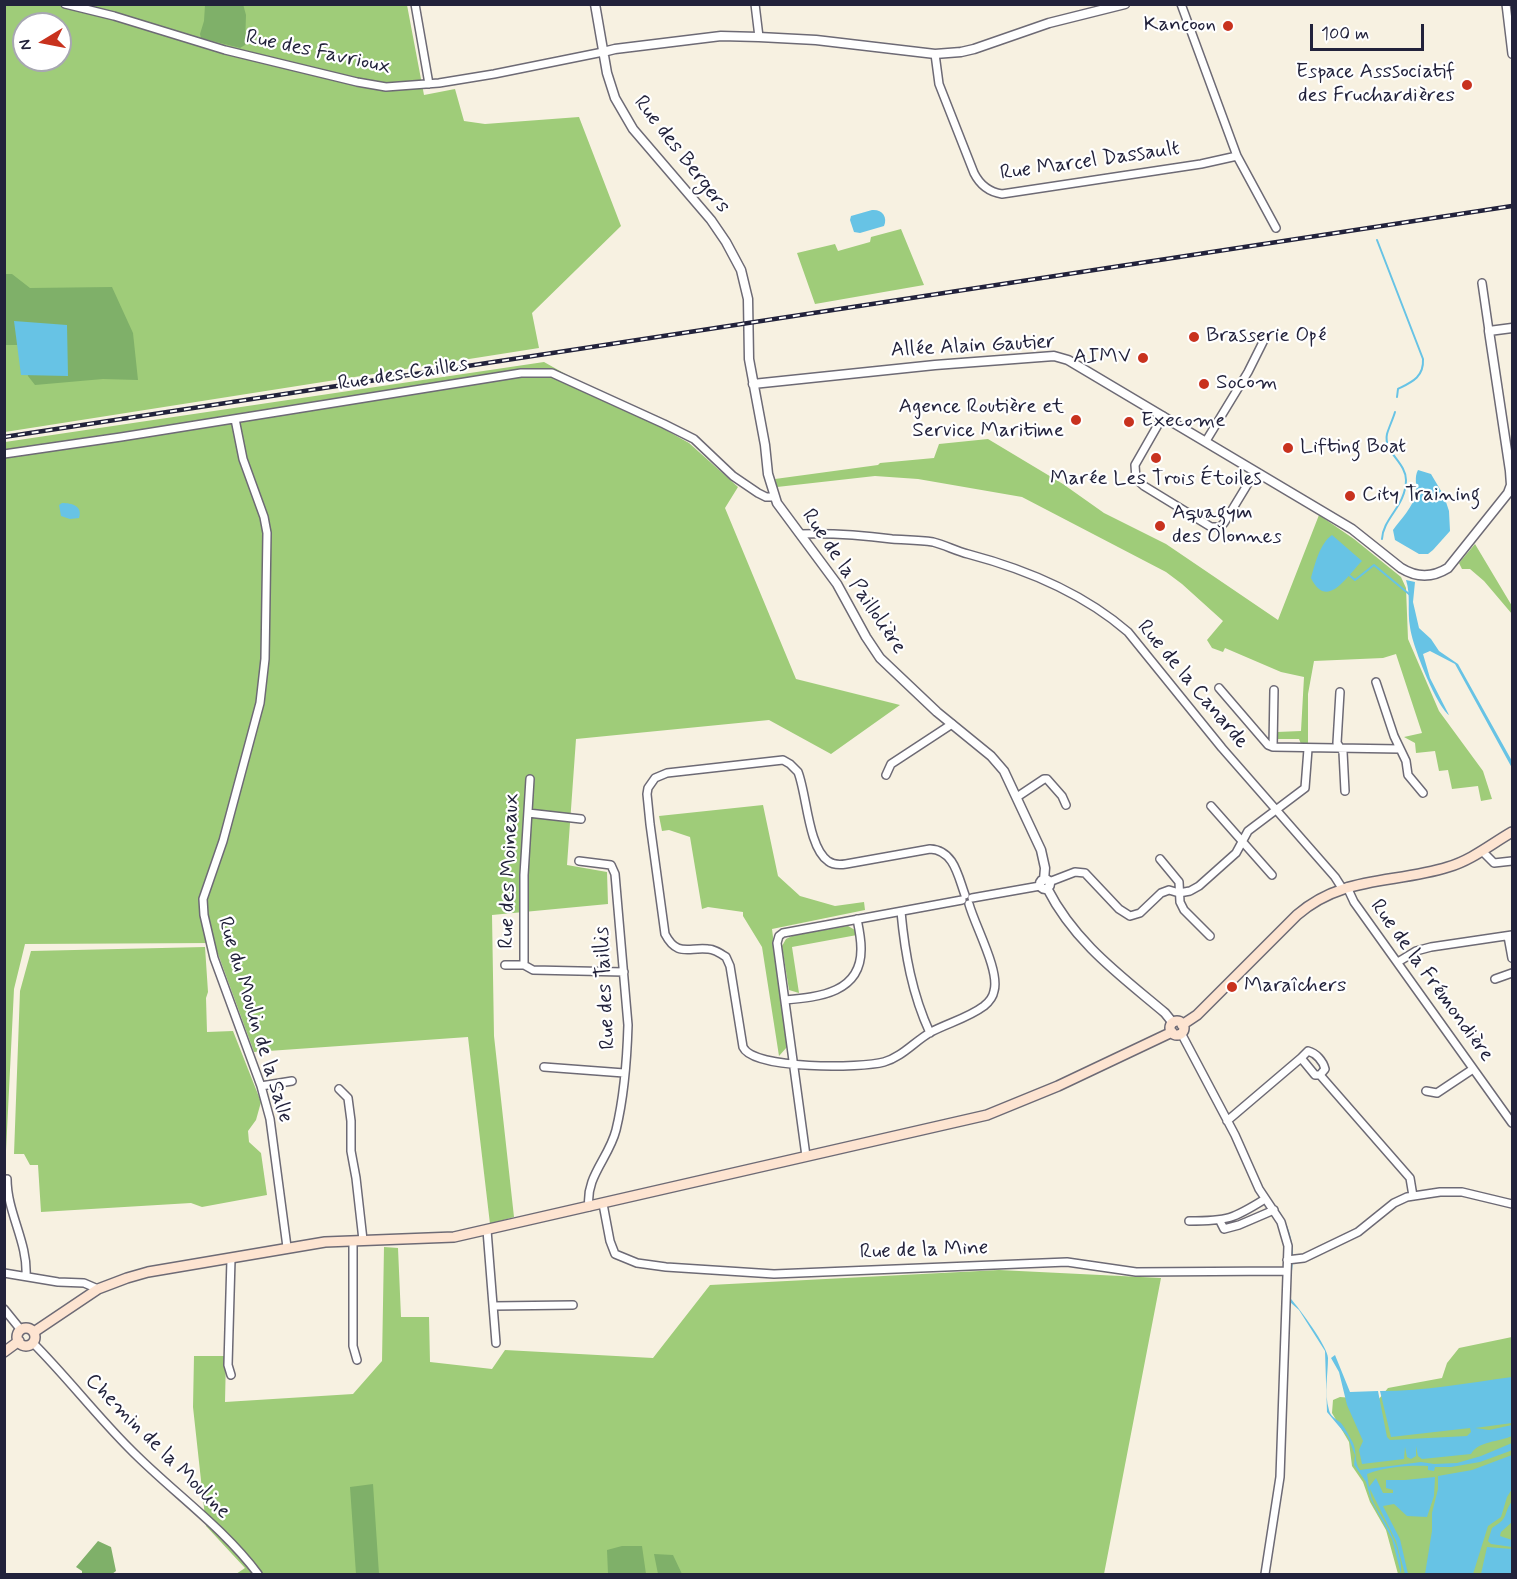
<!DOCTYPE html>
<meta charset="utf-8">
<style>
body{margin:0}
#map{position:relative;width:1517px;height:1579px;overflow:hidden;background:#f7f1e1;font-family:Mynerve,sans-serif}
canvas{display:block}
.frame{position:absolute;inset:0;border:6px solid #22223b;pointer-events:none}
.north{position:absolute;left:12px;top:12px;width:60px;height:60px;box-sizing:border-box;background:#fff;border:2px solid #a7a7b1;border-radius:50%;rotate:260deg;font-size:16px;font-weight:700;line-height:24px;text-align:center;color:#22223b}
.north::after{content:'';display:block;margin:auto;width:21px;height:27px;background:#c8321e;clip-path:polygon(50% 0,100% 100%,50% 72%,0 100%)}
.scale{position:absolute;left:1310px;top:24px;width:114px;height:27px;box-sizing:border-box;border:3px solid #22223b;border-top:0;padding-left:8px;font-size:18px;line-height:21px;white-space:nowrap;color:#22223b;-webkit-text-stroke:4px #fff;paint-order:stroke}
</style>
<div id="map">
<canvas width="1517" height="1579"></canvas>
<div class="frame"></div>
<div class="north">N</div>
<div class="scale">100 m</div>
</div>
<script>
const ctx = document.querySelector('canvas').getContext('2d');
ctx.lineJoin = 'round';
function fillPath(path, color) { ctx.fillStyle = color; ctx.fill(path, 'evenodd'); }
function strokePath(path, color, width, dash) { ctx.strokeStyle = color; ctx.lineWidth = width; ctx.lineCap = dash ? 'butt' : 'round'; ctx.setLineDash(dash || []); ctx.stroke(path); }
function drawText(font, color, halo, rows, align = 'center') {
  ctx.font = font + ' Mynerve,sans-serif'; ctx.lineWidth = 4.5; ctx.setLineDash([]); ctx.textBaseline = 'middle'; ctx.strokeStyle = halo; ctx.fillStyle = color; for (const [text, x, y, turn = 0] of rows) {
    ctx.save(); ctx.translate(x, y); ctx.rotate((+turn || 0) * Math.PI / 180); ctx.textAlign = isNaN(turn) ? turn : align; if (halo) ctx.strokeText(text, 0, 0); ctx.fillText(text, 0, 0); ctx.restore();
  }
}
const green = new Path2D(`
 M5,5H407L424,95L455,89L464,121L485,124L579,117L621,226L532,313L539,348L5,432ZM24,24H60V60H24Z
 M901,229L924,285L815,304L797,253L835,244L838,251L870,242L871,237Z
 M544,362L689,443L738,487L725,508L796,679L900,705L831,754L769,720L576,739L567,865L607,872L608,904L492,915L494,1036L514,1217L490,1224L468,1037L254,1052L214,943L25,944L14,989L5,1171V442Z
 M988,439L1063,484L1104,513L1166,544L1278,620L1319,515L1354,539L1401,577L1406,588L1408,639L1439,711L1483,771L1492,799L1481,801L1478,786L1452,789L1448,770L1439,771L1435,751L1416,753L1415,743L1404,737L1422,733L1396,654L1383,658L1314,661L1308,694V743L1301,744L1299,739H1277V732L1301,731L1304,677L1281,672L1225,648L1223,652L1212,648L1207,640L1223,621L1182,584L1166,572L1022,497L918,479L875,476L777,487L775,479L878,465L880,463L934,458L939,444Z
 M1475,544L1512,606V614L1484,581L1470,569H1462L1459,563Z
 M763,805L778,876L800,896L835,906L864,902L865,910L772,929L787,1047L779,1056L762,947L743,916V912L708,907L702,909L690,837L669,830L662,831L659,816Z
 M848,926L855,930L857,935L792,947L799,993L789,990L782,946L786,939L794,935Z
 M205,947L208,992L206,998L207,1032L233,1031L261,1102L256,1120L248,1131L249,1142L261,1153L267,1195L202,1207L191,1203L41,1212L38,1165H30L24,1154H14L20,991L31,951Z
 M384,1247L398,1248L401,1317H429L430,1362L492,1369L505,1350L653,1358L710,1285L999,1270L1161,1278L1104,1574H236L245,1568L206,1526L193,1407L194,1356H226L225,1402L353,1394L382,1361Z
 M1512,1337V1574H1398L1386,1530L1370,1502L1363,1482L1352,1466L1349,1442L1332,1413L1333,1400L1340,1397L1378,1400L1388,1388L1442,1378L1447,1363L1459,1348Z`);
const forest = new Path2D(`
 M243,4L246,15L245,45L240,48L201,38L200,34L204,21L205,5Z
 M5,274H12L30,288L112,287L133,333L138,380L103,379L35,385L28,376L22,345H5Z
 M373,1484L379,1574H356L350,1487Z
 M98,1541L111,1547L116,1571L112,1574H82V1571L76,1567Z
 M622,1546H642L646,1574H608L607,1550Z
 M654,1554L673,1555L682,1574H658Z`);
const water = new Path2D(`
 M872,210C882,209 888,217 884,226L860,233L854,232L850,220L851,216Z
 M14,321L67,325L68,376L21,375Z
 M1418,470L1431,474L1444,496L1449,511L1450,531L1433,550L1428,554H1419L1395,540L1393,530C1401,519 1413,507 1416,493C1417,485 1414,477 1418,470Z
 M62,503C72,503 83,506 79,518L70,519L61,516L59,505Z
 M1332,535L1362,561C1347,576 1327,611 1311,578C1315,564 1320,543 1332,535Z
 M1406,580L1415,582L1413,602L1419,628L1431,639L1439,651L1458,664L1512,761V768L1455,664L1430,651L1423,654L1430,678L1449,715C1436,705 1412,645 1410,627C1407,611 1411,595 1406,580Z
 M1291,1271V1299C1299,1308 1328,1347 1328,1358C1328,1374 1324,1393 1329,1410C1330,1416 1336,1419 1341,1423C1346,1429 1349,1436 1353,1443C1357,1452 1354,1463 1360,1470L1421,1462L1434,1464L1457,1463L1481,1456L1512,1443V1449L1510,1451L1480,1462L1451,1467H1435L1434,1471L1428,1470V1466C1409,1465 1384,1467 1367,1474L1369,1487L1376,1478L1383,1493H1393V1490L1386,1488V1480H1405L1435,1477L1434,1496L1427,1517L1407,1516L1394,1504L1383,1506L1400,1539L1408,1574H1405L1396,1541L1370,1489C1370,1502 1380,1512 1386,1524C1394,1537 1403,1561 1401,1574L1392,1539L1371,1500L1366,1482L1354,1465L1355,1455L1348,1437L1327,1412L1325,1351L1299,1310L1290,1302Z
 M1335,1355L1350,1392L1378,1391L1387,1437L1390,1440L1467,1436L1471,1432L1470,1428L1391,1437L1380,1391C1425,1391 1468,1383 1512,1377V1423L1475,1428L1489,1430L1512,1425V1436C1499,1442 1478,1441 1471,1454L1422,1459L1418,1456L1416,1446V1456L1411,1459L1407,1457L1405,1447L1404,1459L1362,1464L1359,1450L1363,1441L1347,1405L1339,1372L1331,1358Z
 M1512,1455V1489L1507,1497L1501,1517L1488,1526L1473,1574H1425L1432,1531V1513L1438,1489V1476L1472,1470Z
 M1512,1501V1522L1501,1532L1500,1536L1512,1540V1547L1491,1544L1488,1541L1492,1528C1510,1517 1502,1516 1512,1501Z
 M1487,1547L1512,1549V1574H1481Z`);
const stream = new Path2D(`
 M1377,240L1423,359C1424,377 1412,382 1398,389L1397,397
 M1382,539C1383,518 1406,506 1406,480C1406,462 1383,452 1387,434C1389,427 1393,419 1395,412
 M1349,575L1355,580L1374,565L1409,594
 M1277,1209C1287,1224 1292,1238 1292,1257
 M1291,1271L1292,1262`);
const minor = new Path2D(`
 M65,4L114,16L225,50L357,82L386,87L439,83L494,74L603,52
 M415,4L429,84
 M755,4L759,37
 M1181,4L1237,156L1276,228
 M1506,4L1512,54
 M935,54L939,84L974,173C980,185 989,192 1002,194L1201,164L1237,156
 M1482,283L1489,331
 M1163,416L1135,465L1136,479L1144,486L1211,527H1220L1224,523L1255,472
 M235,419L243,459L264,517L267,533L265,659L260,703L223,841L203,899L204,915L214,958L261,1086L270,1119L287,1247
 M1206,441L1248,372L1266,336
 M4,454L121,437L521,373H552L664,424L694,439L733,476L758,493L766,497H774
 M800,534C831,533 861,535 892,539C906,540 919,540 933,542C945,545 956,551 968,554C1025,569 1083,593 1128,632L1222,748L1335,877L1342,888
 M1376,682L1394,736L1406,761L1408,775L1423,793
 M1219,688L1268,745L1273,747
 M1340,692L1337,743L1343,752L1345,791
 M1273,747L1400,749
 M1273,747L1274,690
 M886,775L891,764L952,724
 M1017,797L1044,779H1047L1062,796L1066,805
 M1211,806L1272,875
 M528,813L581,819
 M1483,852L1494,863L1512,861
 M1160,859L1179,882L1180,902L1184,910L1210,936
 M579,861L611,865L615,874L628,1025C627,1059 624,1097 616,1130C609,1158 585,1177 589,1207
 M1049,882L1075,872L1085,873L1119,909L1130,916L1140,913L1161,893L1169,890L1179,893L1190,891L1199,886L1236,853L1248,831L1305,788L1308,749
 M1347,887L1354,902L1512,1123
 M965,895C958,876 954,850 930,849L846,864C840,865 833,865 828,861C808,847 807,795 798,772L790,764L783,760L667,773L655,778L648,788L647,794L650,824L665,934C677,957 688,947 708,949C714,949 720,953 726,957L730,966L743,1047C753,1070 862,1068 884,1062C902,1057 915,1041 931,1032C948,1023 968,1018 984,1006C989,1002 993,997 994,991C1000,971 975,926 969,904
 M972,898L1040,886
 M901,912C905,954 912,994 930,1033
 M1508,936L1512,958
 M1398,962L1416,951L1431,947L1512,935
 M505,965H524L533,970L624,972
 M524,965V875L530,779
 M1495,979L1512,973
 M785,1000C819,997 862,993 861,948C861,938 859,929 857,919
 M1181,1033L1235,1135L1259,1189L1281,1222L1288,1246L1280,1477L1265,1574
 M1301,1058L1308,1051C1316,1053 1323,1061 1325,1069L1320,1075
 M544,1067L624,1073
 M261,1086L292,1081
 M339,1089L348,1098L351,1121V1151L356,1178L363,1240
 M1426,1091L1437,1093L1473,1069
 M1227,1121L1301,1058L1315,1075H1320L1410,1178L1413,1196
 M806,1156L777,943L779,936L783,933L962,900
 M7,1179C7,1213 28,1242 26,1276
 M603,1204L610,1241L615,1254L637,1263L666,1267L774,1274L1067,1262L1136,1272L1287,1271
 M1189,1221C1228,1221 1233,1219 1265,1199
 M1220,1221L1224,1229L1239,1225L1274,1210
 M487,1230L496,1343
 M353,1241V1346L357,1360
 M231,1259L228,1365L231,1375
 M1287,1260L1304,1258L1358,1232L1394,1203L1407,1197L1440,1192H1462L1512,1204
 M4,1273L58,1282L84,1283L98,1289
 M494,1306L573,1305
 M4,1309L21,1330
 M33,1343C66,1376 96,1415 129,1448C171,1491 222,1526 258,1574`);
const tertiary = new Path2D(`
 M595,4L607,73L615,98L633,129L711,220L726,242L741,270L748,299L749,359L765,445L768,474L777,503L837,584L866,637L880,658L937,712L991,756L1004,771L1041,850L1045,868L1044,880
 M603,52L615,49L721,36L759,37L816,40L935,54L961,52L974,49L1049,23L1125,4
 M753,384L935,365L1054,356L1068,360L1352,529L1401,568C1417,578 1432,578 1448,568L1508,493L1511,485L1510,471L1489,331L1512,328
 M1040 884a5 5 0 1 1 10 0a5 5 0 1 1-10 0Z
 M1047,888C1075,943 1120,975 1165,1013L1173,1023`);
const secondary = new Path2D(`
 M1170 1028a7 7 0 1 1 14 0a7 7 0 1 1-14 0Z
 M1182,1025L1197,1015L1297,915C1343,875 1394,884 1448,867C1472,860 1491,844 1512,832
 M17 1337a9 9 0 1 1 18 0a9 9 0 1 1-18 0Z
 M34,1332L98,1289L127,1278L148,1272L325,1242L454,1237L987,1115L1058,1086L1172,1032
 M4,1352L19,1341`);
const rail = new Path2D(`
 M4,437L1512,206`);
const markers = [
 [1228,26,6,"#c8321e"],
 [1467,85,6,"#c8321e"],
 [1194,337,6,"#c8321e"],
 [1143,358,6,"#c8321e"],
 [1204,384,6,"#c8321e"],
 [1076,420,6,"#c8321e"],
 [1129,422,6,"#c8321e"],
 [1288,448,6,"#c8321e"],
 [1156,458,6,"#c8321e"],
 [1350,496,6,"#c8321e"],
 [1160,526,6,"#c8321e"],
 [1232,987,6,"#c8321e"]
];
const poiNames = [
 ["Kancoon",1216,26,"right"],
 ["Espace Asssociatif",1455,73,"right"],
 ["des Fruchardières",1455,97,"right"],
 ["Brasserie Opé",1206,337],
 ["AIMV",1131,358,"right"],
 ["Socom",1216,384],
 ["Agence Routière et",1064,408,"right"],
 ["Service Maritime",1064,432,"right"],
 ["Execome",1141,422],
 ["Lifting Boat",1300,448],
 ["Marée Les Trois Étoiles",1156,480,"center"],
 ["City Training",1362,496],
 ["Aquagym",1172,514],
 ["des Olonnes",1172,538],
 ["Maraîchers",1244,987]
];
const streetNames = [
 ["Rue des Favrioux",318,53,12],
 ["Rue des Bergers",681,155,52],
 ["Rue Marcel Dassault",1090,162,-8],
 ["Allée Alain Gautier",973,347,-3],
 ["Rue des Cailles",403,375,-9],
 ["Rue de la Paillolière",853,582,56],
 ["Rue de la Canarde",1192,685,50],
 ["Rue des Moineaux",510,871,-88],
 ["Rue de la Frémondière",1431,981,54],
 ["Rue des Taillis",606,988,-93],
 ["Rue du Moulin de la Salle",254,1020,73],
 ["Rue de la Mine",924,1251,-2],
 ["Chemin de la Mouline",157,1447,45]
];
fillPath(green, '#9fcc79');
fillPath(forest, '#7fb069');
fillPath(water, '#67c3e5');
strokePath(stream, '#67c3e5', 2);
strokePath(minor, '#6d6a75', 10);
strokePath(tertiary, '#6d6a75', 11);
strokePath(secondary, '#6d6a75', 12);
strokePath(minor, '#fff', 7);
strokePath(tertiary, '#fff', 8);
strokePath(secondary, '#fde4d1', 9);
strokePath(rail, '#22223b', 4.5);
strokePath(rail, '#fff', 2, [7]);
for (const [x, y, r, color] of markers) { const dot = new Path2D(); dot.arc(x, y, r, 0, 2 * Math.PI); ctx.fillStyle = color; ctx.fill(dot); strokePath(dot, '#fff', 2); }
drawText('21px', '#22223b', '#fff', poiNames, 'left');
drawText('21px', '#22223b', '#fff', streetNames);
</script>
